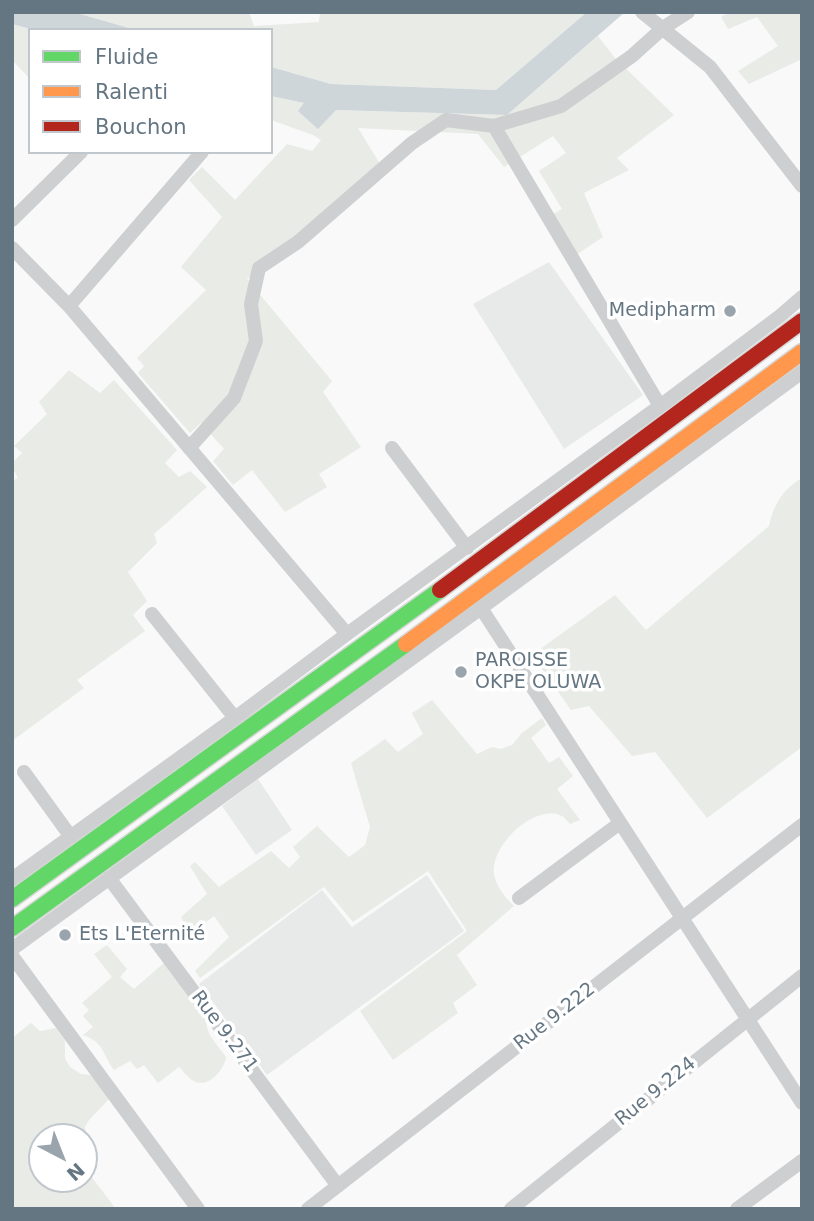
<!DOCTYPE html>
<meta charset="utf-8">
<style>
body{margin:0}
#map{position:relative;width:814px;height:1221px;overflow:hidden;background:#f9f9f9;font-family:"DejaVu Sans",sans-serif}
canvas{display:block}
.frame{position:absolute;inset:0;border:14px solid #657683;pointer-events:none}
.legend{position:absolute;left:28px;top:28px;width:245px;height:126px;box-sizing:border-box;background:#fff;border:2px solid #c1c8cd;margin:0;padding:9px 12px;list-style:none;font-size:21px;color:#657683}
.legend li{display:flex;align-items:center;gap:14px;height:35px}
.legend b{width:35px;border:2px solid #c1c8cd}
.north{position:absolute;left:28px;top:1123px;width:70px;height:70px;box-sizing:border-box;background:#fff;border:2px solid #c1c8cd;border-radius:50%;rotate:138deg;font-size:19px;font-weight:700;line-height:28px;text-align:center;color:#657683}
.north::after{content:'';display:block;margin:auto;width:24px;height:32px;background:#99a4ac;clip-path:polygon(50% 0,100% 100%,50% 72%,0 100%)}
</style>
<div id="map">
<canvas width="814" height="1221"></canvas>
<div class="frame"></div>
<ul class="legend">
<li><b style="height:9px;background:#63d668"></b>Fluide</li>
<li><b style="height:9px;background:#ff974d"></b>Ralenti</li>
<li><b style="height:9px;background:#b3261e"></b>Bouchon</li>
</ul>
<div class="north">N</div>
</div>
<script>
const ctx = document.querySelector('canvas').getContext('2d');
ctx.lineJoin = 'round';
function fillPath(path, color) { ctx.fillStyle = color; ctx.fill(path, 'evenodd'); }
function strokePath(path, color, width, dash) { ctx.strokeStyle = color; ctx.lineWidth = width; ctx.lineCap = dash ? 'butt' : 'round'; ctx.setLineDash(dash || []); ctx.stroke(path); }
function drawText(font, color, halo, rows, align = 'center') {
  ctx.font = font + ' "DejaVu Sans",sans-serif'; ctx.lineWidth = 7; ctx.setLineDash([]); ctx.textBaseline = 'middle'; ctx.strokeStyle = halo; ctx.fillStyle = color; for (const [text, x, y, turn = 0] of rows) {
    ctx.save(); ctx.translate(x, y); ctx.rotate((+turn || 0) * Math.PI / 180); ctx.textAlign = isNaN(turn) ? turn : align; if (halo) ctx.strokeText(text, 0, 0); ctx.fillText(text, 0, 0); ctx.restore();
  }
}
const built = new Path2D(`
 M549,262L643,395L564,449L473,304Z
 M258,779L292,830L256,855L222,806Z
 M427,875L464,931L267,1075L199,984L322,890L352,927Z`);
const green = new Path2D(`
 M73,12H249L254,26L319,22L320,12H587L496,90L331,84L271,67V30H136Z
 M729,12H802V59L749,84L738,71L778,46L757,17L728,29L721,17Z
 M12,24L34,30H30V79L12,60Z
 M598,36L615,58L674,115L617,158L629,170L584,193L603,237L570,259L543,220L562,209L539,171L566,153L553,136L504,167L478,134L358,128L382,167L247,279L332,381L323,392L361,447L319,474L327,487L285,512L252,470L233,485L213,461L224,449L201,423L190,433L138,373L144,366L137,358L206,290L181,267L222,217L189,180L202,167L235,200L287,144L312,151L321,140L313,135L271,120V96L336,110L507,115Z
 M69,370L100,393L114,380L177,450L165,463L179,477L190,471L207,487L154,534L157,543L128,572L147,601L133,615L145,631L77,680L84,688L12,741V481L18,478L12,467V463L22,453L14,446L47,414L39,402Z
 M802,478V747L707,818L655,752L632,756L589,706L571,710L532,655L615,595L646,630L769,526C773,505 783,489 802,478Z
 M432,700L477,754L492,747L501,749L512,745L522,733L542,718L546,725L531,738L549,763L559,757L573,776L557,789L580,820L570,824C569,823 563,816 562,816C534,802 486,849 495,878C498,889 506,898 514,906L457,955L477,985L453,1003L458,1013L393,1060L360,1011L467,931L428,871L353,922L324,887L200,978L195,971L229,937L214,916L177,943L175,939C181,932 187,926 181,917L207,894L190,866L195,862L219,887L271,851L289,868L300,857L293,847L317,826L349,857L365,845L370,827L351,763L385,739L398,752L423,734L412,713Z
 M107,945L127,969L120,977L134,989L165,962L207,1019C204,1033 218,1045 226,1057C224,1071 207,1090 192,1080C187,1077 183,1071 179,1067L158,1083L144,1065L137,1069L130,1061L114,1070C102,1054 105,1043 83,1035L93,1027L83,1016L89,1010L82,1003L112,977L94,954Z
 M31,1023L40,1031L56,1028L65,1041V1059L70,1067L81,1074L93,1075L109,1099L89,1120L85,1127L87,1154L84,1156V1137H42V1179H84V1167L116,1209H12V1038Z`);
const water = new Path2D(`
 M12,12H73L136,30H34L12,24Z
 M587,12H625L507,115L336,110L318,129L298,111L304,103L271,96V67L331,84L496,90Z`);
const street = new Path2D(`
 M642,12L710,67L802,186
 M494,126L660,406
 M12,220L81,152
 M12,248L69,306L347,634
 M69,306L202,152
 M189,448L234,398L256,341L251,304L259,268L298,242L412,143L446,120L494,126L561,106L632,56L663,28L688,12
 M392,448L467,548
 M481,608L802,1103
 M152,614L235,718
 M24,772L71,837
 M109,878L338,1186
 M12,879L235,718L347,634L660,406L780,316L802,297
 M519,898L620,823
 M12,949L481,608L802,372
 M12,956L198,1209
 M308,1209L802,825
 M511,1209L802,976
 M737,1209L802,1161`);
const fast = new Path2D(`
 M12,899L440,590
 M12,928L406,644`);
const slow = new Path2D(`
 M406,644L802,352`);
const jam = new Path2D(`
 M440,590L802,321`);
const markers = [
 [730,311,7,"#99a4ac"],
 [461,672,7,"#99a4ac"],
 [65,935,7,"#99a4ac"]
];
const poiNames = [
 ["Medipharm",716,311,"right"],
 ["PAROISSE",475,661],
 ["OKPE OLUWA",475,683],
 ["Ets L'Eternité",79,935]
];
const streetNames = [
 ["Rue 9.222",555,1017,-38],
 ["Rue 9.271",224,1032,53],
 ["Rue 9.224",656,1092,-39]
];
fillPath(built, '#e8e9e9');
fillPath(green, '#e8ebe6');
fillPath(water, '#ced6d9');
strokePath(fast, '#d5d6d6', 19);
strokePath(slow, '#d5d6d6', 19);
strokePath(jam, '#d5d6d6', 19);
strokePath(street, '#cecfd0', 14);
strokePath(fast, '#63d668', 16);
strokePath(slow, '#ff974d', 16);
strokePath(jam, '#b3261e', 16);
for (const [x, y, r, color] of markers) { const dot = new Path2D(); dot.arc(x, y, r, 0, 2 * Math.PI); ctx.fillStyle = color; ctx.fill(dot); strokePath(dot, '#fff', 2.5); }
drawText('19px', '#657683', '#fff', poiNames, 'left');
drawText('19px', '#657683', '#fff', streetNames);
</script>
